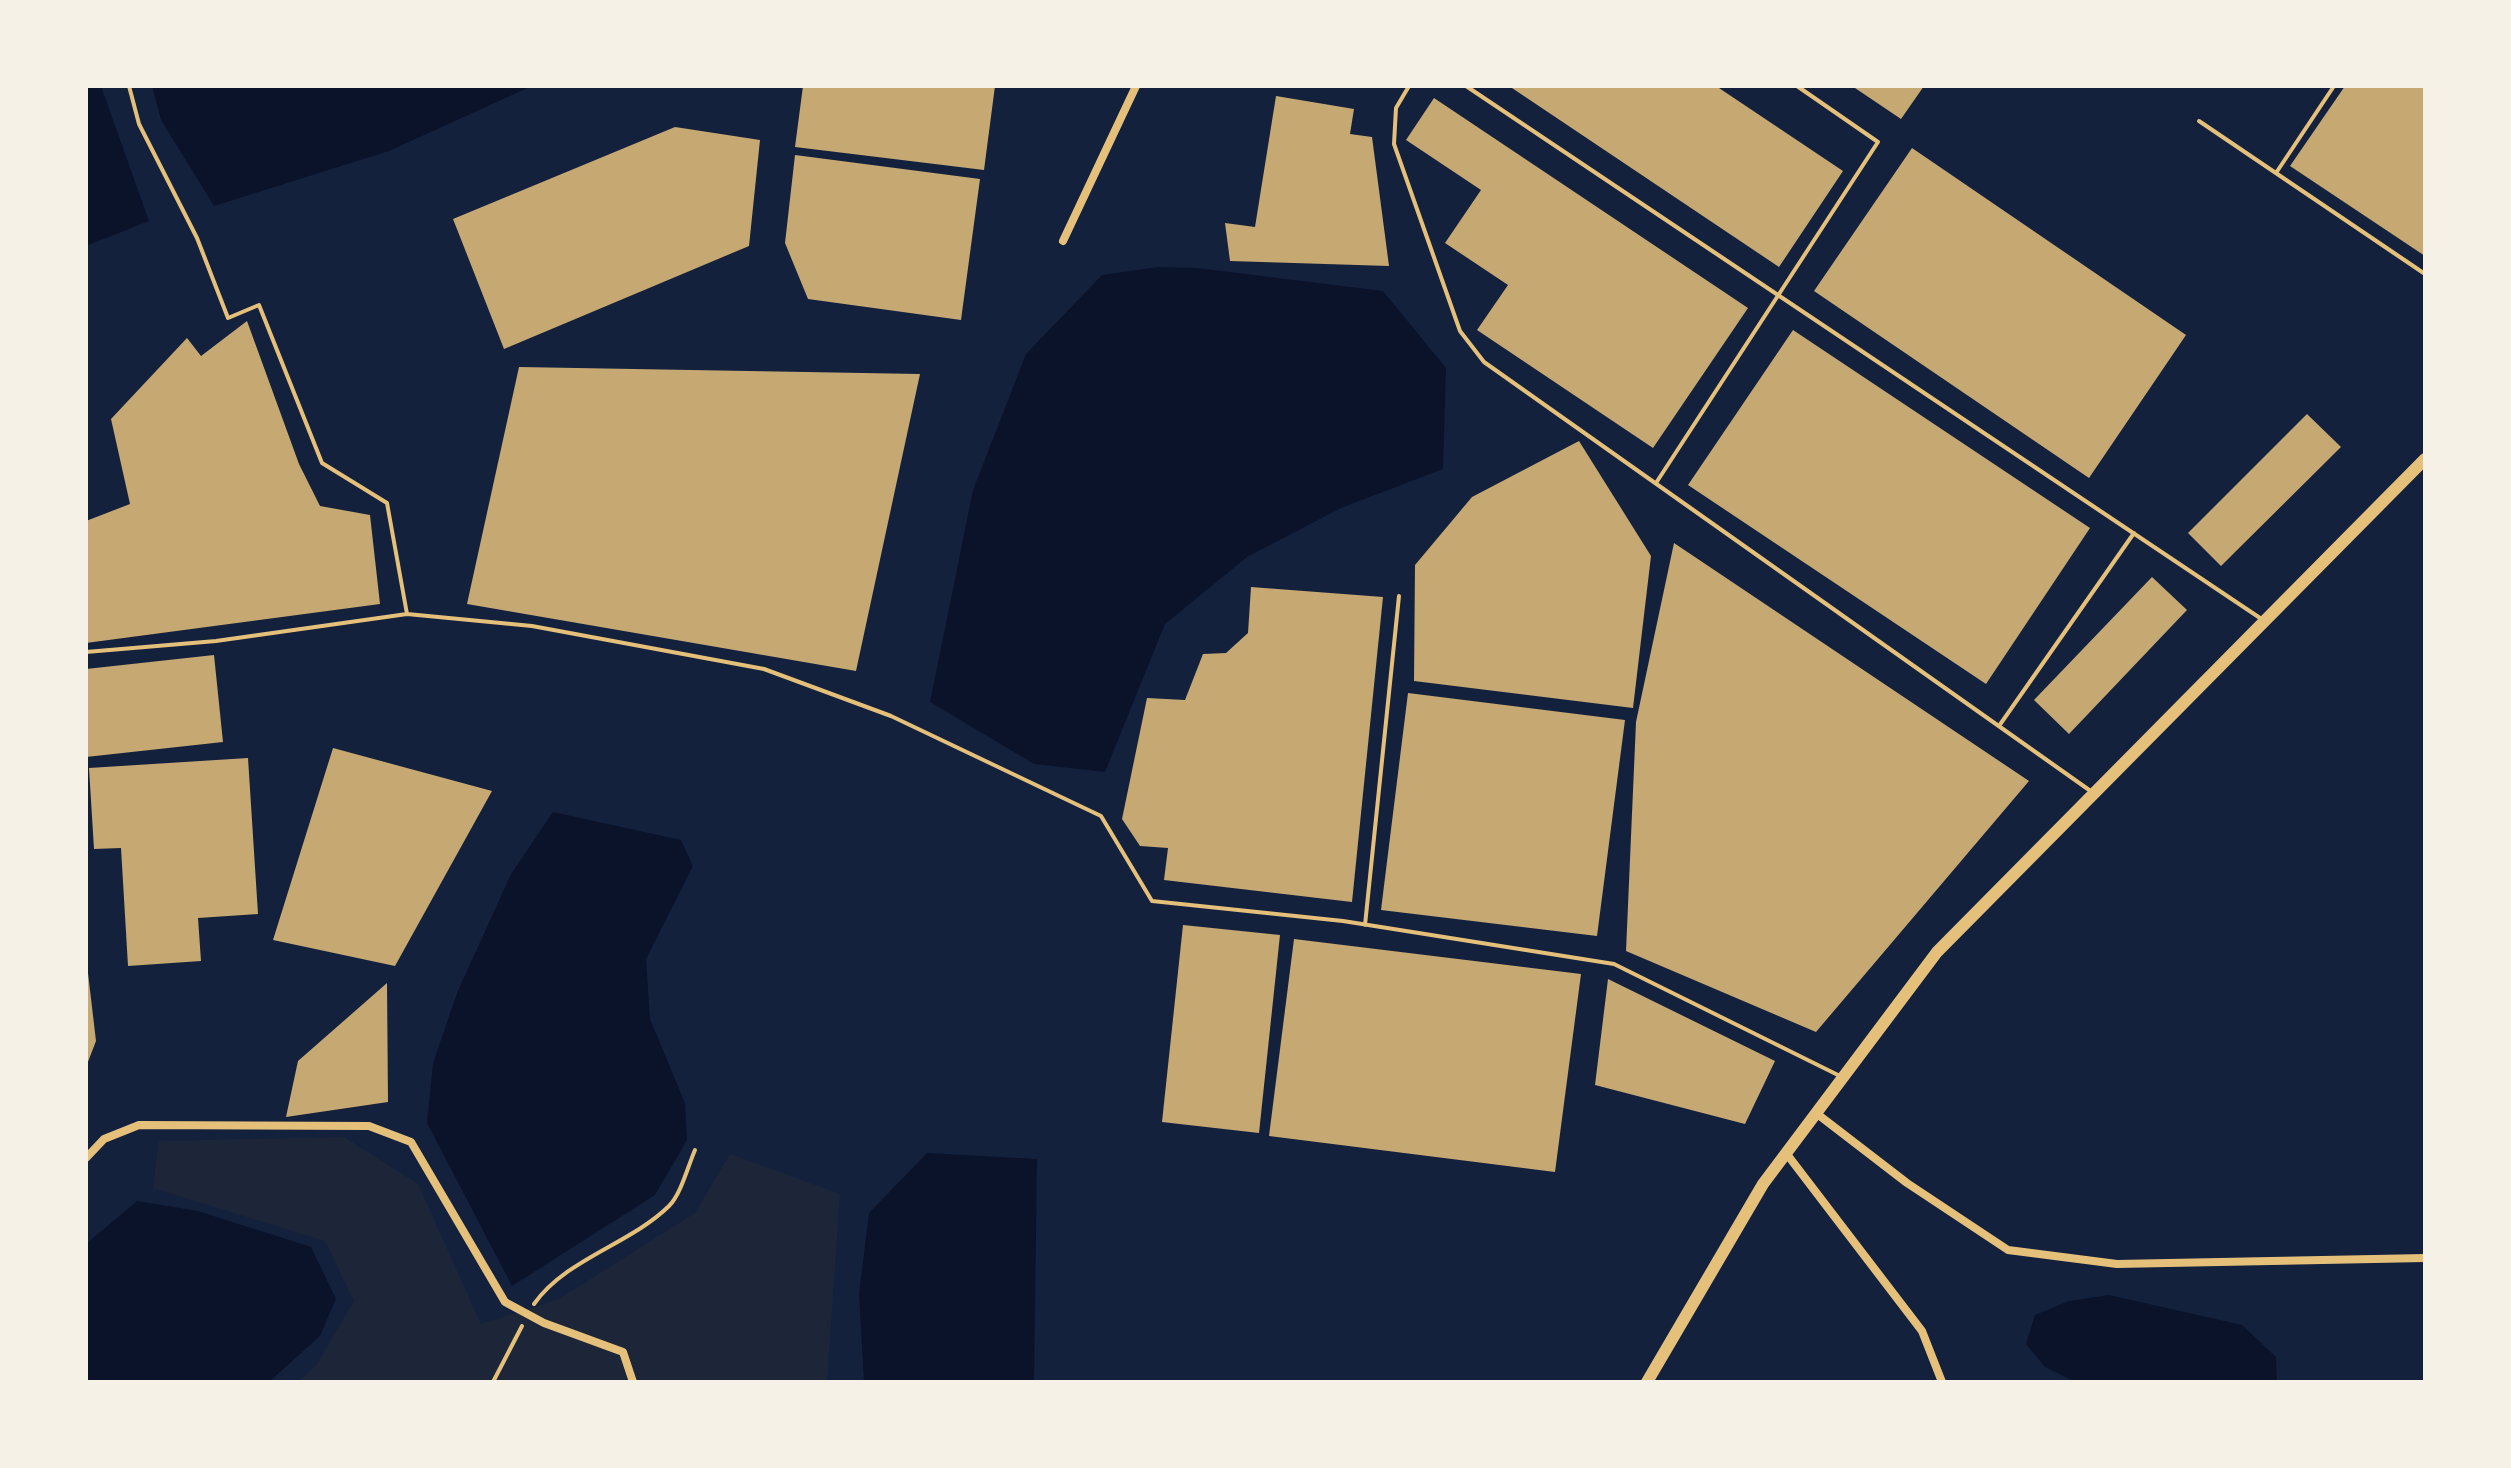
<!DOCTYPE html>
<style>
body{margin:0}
#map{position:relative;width:2511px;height:1468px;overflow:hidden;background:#14213d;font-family:"DM Sans",sans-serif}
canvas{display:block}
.frame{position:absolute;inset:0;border:88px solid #f6f1e7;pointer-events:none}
</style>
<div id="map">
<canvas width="2511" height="1468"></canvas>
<div class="frame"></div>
</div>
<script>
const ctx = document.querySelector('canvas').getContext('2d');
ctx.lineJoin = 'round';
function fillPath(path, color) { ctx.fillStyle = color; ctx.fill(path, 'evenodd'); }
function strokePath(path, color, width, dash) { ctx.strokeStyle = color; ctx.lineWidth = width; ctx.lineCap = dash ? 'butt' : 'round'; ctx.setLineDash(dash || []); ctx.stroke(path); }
const green = new Path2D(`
 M344,1137L418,1184L481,1324L559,1299L695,1213L730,1154L840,1194L827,1382H298L317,1364L354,1301L325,1241L153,1188L159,1141Z`);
const water = new Path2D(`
 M86,86H101L149,221L86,246Z
 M152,86H532L389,151L214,206L161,120Z
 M1158,267L1197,268L1383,291L1446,368L1443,469L1341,508L1247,557L1165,624L1105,772L1034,764L930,702L973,490L1026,354L1102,275Z
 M553,812L681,840L693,866L646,959L650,1019L685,1103L687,1140L655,1195L512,1286L427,1123L433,1063L457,993L511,874Z
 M927,1153L1037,1159L1034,1382H864L859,1294L869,1213Z
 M137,1201L198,1211L311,1247L336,1299L320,1336L269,1382H86V1244Z
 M2109,1295L2242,1325L2276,1357L2277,1382H2075L2045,1367L2026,1344L2035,1315L2069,1301Z`);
const building = new Path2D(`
 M803,86H995L984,170L795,147Z
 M1509,86H1716L1843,171L1779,267Z
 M1852,86H1924L1901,119Z
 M2345,86L2425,87V256L2290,166Z
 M1276,96L1354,109L1350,134L1372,137L1389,266L1230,261L1225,223L1255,227Z
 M1434,98L1748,308L1653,448L1477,330L1508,285L1445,243L1481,190L1406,140Z
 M675,127L760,140L749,246L504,349L453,219Z
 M1912,148L2186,335L2089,478L1814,291Z
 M795,155L980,179L961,320L808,299L785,243Z
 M247,321L299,464L320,506L370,515L380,604L86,643V521L130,504L111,419L187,338L201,356Z
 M1793,330L2090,528L1986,684L1688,485Z
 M519,367L920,374L856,671L467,604Z
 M2307,414L2341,447L2221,566L2188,533Z
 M1579,441L1651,556L1633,708L1414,681L1415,565L1472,497Z
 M1674,543L2029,781L1816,1032L1626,951L1636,722Z
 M2152,577L2187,610L2069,734L2034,700Z
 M1251,587L1383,597L1352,902L1164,880L1168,848L1140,846L1122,819L1147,698L1185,700L1203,654L1226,653L1248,633Z
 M214,655L223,742L86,757V669Z
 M1408,693L1625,720L1597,936L1381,910Z
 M333,748L492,791L395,966L273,940Z
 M248,758L258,914L198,918L201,961L128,966L121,848L94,849L89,768Z
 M1183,925L1280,935L1259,1133L1162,1122Z
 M1294,939L1581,974L1555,1172L1269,1136Z
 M86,956L96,1041L86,1067Z
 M1608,979L1775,1061L1745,1124L1595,1085Z
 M387,983L388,1102L286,1117L298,1061Z`);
const path = new Path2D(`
 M534,1304C567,1258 629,1245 669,1206C681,1194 688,1166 695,1150
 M493,1382L522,1326`);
const service = new Path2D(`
 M129,86L139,124L197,238L228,318L259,305L322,463L387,503L407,614L532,626L764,669L891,716L1101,816L1152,901L1343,921L1614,964L1840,1076
 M1409,86L1396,108L1394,144L1460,331L1484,362L2092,792
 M1466,86L2263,620
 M2199,121L2425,274
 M2276,173L2334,86
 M1656,483L1878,142L1797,86
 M86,652L216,641L407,614
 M1999,726L2134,533
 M1365,925L1399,596`);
const minor = new Path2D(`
 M1063,241L1136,86
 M1816,1113L1907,1183L2008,1250L2117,1264L2425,1258
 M1786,1153L1922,1331L1942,1382
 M86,1158L104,1139L139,1125L369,1126L411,1142L505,1302L544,1323L623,1352L633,1382`);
const secondary = new Path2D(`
 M1647,1382L1763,1184L1937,952L2425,459`);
fillPath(green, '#1d2539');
fillPath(water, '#0b132b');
fillPath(building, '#c6a872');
strokePath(path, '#e5c07b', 4);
strokePath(service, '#e5c07b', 4);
strokePath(minor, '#e5c07b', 8);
strokePath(secondary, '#e5c07b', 12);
</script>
